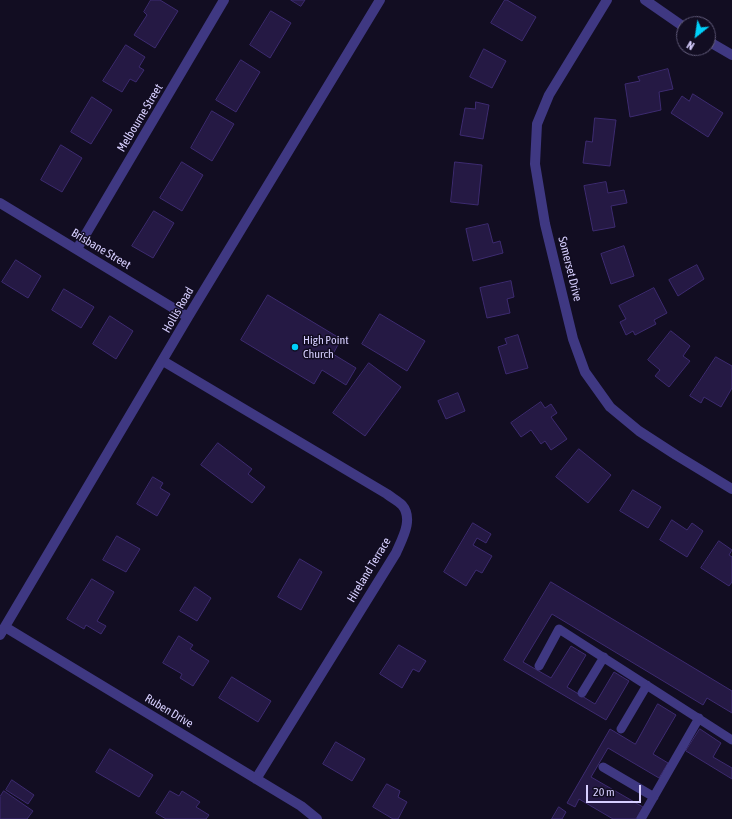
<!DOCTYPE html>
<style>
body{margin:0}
#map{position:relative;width:732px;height:819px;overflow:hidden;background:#120d22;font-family:"Asap Condensed",sans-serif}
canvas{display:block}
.north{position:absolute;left:676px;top:16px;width:40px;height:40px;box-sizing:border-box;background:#120d22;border:1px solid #615b7a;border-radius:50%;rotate:210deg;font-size:11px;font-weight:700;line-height:16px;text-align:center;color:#d7cfff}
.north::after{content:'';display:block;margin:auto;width:14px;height:18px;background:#00d0fa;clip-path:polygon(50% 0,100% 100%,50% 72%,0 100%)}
.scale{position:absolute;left:586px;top:785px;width:55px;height:18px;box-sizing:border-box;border:2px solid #d7cfff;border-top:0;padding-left:5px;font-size:12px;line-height:14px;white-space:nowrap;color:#d7cfff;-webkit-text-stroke:3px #120d22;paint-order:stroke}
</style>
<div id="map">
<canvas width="732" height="819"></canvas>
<div class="north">N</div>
<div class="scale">20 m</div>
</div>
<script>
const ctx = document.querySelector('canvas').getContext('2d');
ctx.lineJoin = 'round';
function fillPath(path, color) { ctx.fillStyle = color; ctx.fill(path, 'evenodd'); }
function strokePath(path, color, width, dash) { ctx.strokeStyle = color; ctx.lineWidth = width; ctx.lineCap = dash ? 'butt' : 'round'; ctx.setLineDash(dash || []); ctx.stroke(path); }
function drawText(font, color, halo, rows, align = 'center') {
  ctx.font = font + ' "Asap Condensed",sans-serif'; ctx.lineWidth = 3; ctx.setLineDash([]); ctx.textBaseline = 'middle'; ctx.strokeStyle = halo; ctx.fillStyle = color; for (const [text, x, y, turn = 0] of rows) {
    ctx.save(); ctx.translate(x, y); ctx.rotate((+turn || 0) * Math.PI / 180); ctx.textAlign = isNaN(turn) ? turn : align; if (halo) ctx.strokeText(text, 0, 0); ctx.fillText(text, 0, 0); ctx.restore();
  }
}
const building = new Path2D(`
 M151,0H160L178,11L155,48L134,35L147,15L144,12Z
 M291,0H305L301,6Z
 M505,0H507L536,17L522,41L491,23Z
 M271,11L291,23L270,58L250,45Z
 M126,45L145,57L139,67L144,70L136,82L130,79L122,92L103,81Z
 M484,49L506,61L492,88L470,77Z
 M241,60L260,72L236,112L216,100Z
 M668,69L673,89L659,92L661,110L630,117L625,84L640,81L638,77Z
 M693,94L723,113L708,137L671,113L682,96L689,101Z
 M92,97L112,110L91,144L71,132Z
 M476,102L489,105L483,139L460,135L465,108L475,109Z
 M212,111L234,124L212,161L191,148Z
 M595,118L616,120L610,166L583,163L586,141L592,142Z
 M61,145L82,158L62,192L41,180Z
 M182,162L203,175L182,211L160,198Z
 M455,162L482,165L478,205L451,202Z
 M606,182L608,193L624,190L627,203L611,206L615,227L593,231L584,186Z
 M154,211L174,223L153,258L132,246Z
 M488,224L493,243L500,241L503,253L473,261L466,229Z
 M624,246L634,276L611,284L601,254Z
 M16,260L41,276L28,298L2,282Z
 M697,265L704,279L678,296L669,280Z
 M511,281L514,297L507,299L510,313L487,318L480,288Z
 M654,288L667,313L654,320L656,324L635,335L633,331L626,335L620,322L626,319L619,306Z
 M64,289L94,307L81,328L52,310Z
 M268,295L341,339L333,354L356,368L346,385L322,370L314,384L241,340Z
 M380,314L425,341L407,371L362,344Z
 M110,316L133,331L116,359L93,344Z
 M671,331L690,346L683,356L690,361L669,387L655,376L660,370L648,360Z
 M518,335L528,368L506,374L498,347L507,344L505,339Z
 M716,357L732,366V388L721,407L704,397L701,403L690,396Z
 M369,363L401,387L365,436L333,413Z
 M458,393L465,411L446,419L438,401Z
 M541,402L545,408L551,404L557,413L551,417L567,439L551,450L545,441L541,444L531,430L521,437L511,423Z
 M218,443L252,469L248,474L265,487L252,503L201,465Z
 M579,449L611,475L588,503L556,477Z
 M153,477L163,483L160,488L170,494L157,516L137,504Z
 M633,490L661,507L648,528L620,511Z
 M672,520L687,530L692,523L703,531L687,557L660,540Z
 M473,523L491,534L486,543L477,538L473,545L492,556L482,573L476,570L466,586L444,572Z
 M117,536L140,549L126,572L103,560Z
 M719,541L732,550L729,555L732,557V582L729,586L701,568Z
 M300,559L322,572L301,610L278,597Z
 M92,579L114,592L97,621L106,626L101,634L86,625L84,629L67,619Z
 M551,582L732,691V713L707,698L703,705L552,614L523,662L551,678L571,646L586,655L567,687L595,704L614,672L629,681L606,720L504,660Z
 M195,587L211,598L197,621L180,611Z
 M179,636L193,645L190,649L209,661L193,686L180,678L182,674L163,663Z
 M399,645L426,661L419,672L413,669L402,688L380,674Z
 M232,677L271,701L258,722L219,698Z
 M658,704L676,715L653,754L668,763L659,778L608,748L591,777L643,807L636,819H613L579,799L575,807L567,803L610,729L635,744Z
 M700,729L721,743L713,757L732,768V779L686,751Z
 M336,742L365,759L352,781L323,764Z
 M110,749L153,775L139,797L96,772Z
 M12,780L34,795L28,804L6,790Z
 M387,784L400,791L398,797L407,802L398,819H393L373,807Z
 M4,791L33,811L27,819H0V797Z
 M170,791L179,796L182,791L200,802L196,807L209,815L206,819H166L156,813Z
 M559,807L566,812L562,819H552Z`);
const lane = new Path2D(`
 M539,666L559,629L732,740
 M582,693L604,657
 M621,729L647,685
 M603,767L654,797
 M641,819L699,718`);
const street = new Path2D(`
 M607,0L549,95L537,124L535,164L545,224L573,339L585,372L610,407L639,431L676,455L732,489
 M645,0L684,27
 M708,41L732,55
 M0,203L188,317
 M77,249L224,0
 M163,361L387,494C392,498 398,501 402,505C414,519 402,539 396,553L256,779
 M5,627L301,806L317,819
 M0,635L188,317L380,0`);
const markers = [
 [295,347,4,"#00d0fa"]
];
const streetNames = [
 ["Melbourne Street",140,118,-59],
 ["Brisbane Street",101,249,31],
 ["Somerset Drive",570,269,76],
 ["Hollis Road",178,310,-60],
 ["Hireland Terrace",369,570,-59],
 ["Ruben Drive",169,711,31]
];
const poiNames = [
 ["High Point",303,340],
 ["Church",303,354]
];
fillPath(building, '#251944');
strokePath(building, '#3d2b70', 1);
strokePath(lane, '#3f3882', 9);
strokePath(street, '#3f3882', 10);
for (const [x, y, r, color] of markers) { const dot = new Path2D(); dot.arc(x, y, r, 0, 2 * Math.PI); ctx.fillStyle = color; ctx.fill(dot); strokePath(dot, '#120d22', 1.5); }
drawText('12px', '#d7cfff', '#120d22', streetNames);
drawText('12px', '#d7cfff', '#120d22', poiNames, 'left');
</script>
